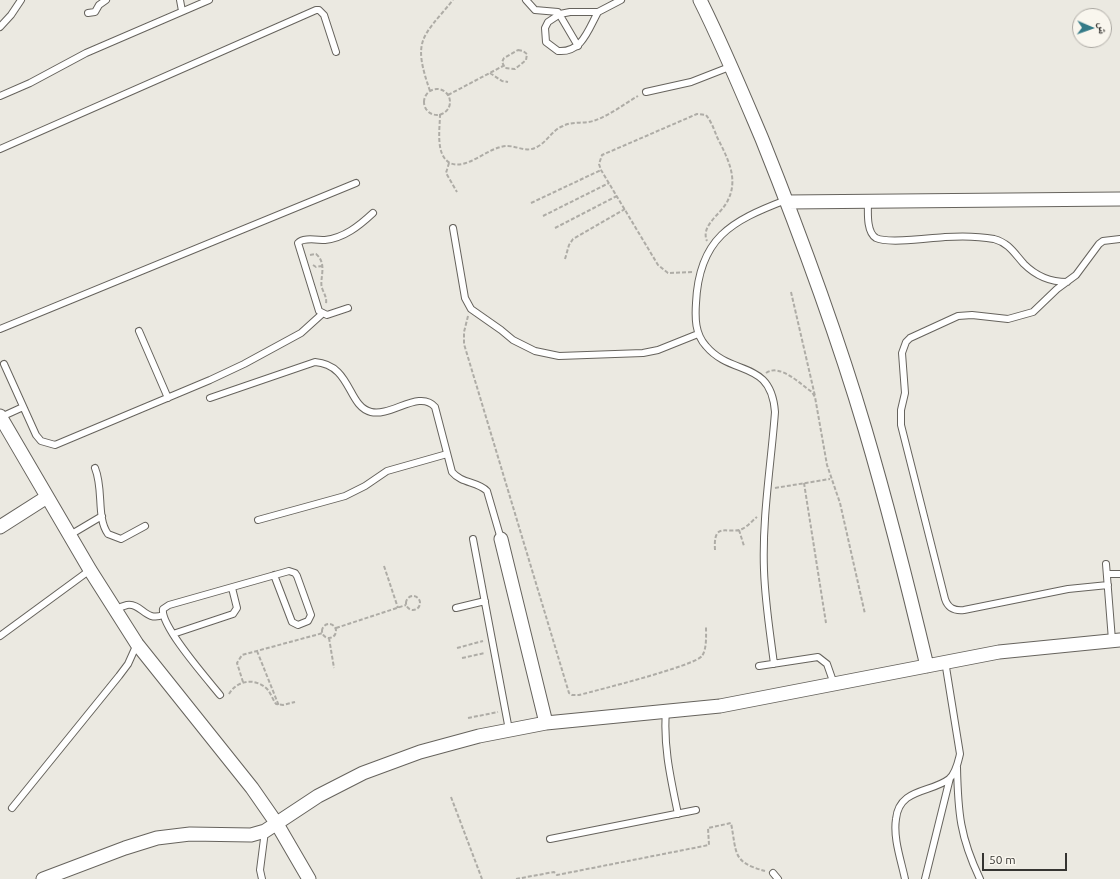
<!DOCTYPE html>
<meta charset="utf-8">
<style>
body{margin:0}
#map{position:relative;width:1120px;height:879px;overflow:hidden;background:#ebe9e1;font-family:Ubuntu,"Noto Naskh Arabic",sans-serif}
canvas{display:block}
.north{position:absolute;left:1072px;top:8px;width:40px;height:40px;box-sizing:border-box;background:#f9f6ee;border:1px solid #aba8a2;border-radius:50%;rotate:92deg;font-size:11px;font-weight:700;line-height:16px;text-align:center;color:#353431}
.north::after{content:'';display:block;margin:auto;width:14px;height:18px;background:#347a87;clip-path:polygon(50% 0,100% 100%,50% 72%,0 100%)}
.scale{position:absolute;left:982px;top:853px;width:85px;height:18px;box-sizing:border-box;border:2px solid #353431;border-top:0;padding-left:5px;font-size:12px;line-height:14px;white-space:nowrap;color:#353431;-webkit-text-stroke:3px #f9f6ee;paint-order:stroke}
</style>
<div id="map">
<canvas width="1120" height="879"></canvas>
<div class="north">ش</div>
<div class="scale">50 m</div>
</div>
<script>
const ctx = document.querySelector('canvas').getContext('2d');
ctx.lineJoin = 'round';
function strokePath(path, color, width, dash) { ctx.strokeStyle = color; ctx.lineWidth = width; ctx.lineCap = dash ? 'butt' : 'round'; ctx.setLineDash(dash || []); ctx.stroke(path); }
const path = new Path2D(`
 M518,50L523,51L527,54L526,60L515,69L505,68L502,62L504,58Z
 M490,73L502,81L508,82
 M424 102a13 13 0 1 1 26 0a13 13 0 1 1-26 0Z
 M430,91C412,39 422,38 453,0
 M448,95L503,66
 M440,114C440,128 435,155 450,163C467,171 489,146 507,146C518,146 526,153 537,147C547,142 552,130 563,126C572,121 583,124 593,121C609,116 624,104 638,96
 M449,163L446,173L457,192
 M531,203L601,170
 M543,216L609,183
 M555,228L617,196
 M310,255L316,254C328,264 319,279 322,288C324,294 327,297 326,304
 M565,259L569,245L573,239L625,209
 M313,265L316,267L322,266
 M692,272L668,273L658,265L601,170L599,164L602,155L697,114L706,115C711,121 714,129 717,137C727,157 739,178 728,200C722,214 700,225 707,241
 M791,292L815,396
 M468,316L464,332V344L569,693L572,695H579C598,690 694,666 702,656C707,649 706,635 706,626
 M766,373C780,363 800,384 812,392L815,397L827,465L840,503L865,614
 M804,483L826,623
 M775,488L830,479
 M739,530L744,546
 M715,550C713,520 728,535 742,529C747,527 752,521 757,517
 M384,566L398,608
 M406 603a7 7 0 1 1 14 0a7 7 0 1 1-14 0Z
 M322 631a7 7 0 1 1 14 0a7 7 0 1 1-14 0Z
 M336,628L406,605
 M329,638L334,668
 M457,648L483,641
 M257,651L279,706
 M462,658L485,653
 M243,682L237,663L242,655L323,633
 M229,694C237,680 256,677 268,690C271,694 273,700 276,704L283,705L295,702
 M468,718L498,712
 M451,797L482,879
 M516,879L554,872L557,875L562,874L709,845L708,828L731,823C737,854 732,862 765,871`);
const lane = new Path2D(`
 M180,0L182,11
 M526,0L535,10L558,12L578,46
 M598,12C588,30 582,53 558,51L546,42L545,28L548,22L560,14L570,12H598L621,0
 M88,13L95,12L99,5L106,0
 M0,27L11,15L21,0
 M646,92L691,82L732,66
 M0,96L30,83L86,53L209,0
 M0,149L316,10H319L324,15L336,52
 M868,201C868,211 866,232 876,238C888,244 930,238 945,237C961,236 978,236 994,239C1009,243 1014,253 1024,264C1036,276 1050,282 1067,282
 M453,228L465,298L471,309L501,330L513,340L535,351L559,356L643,353L658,350L698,334
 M348,308L327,315L319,311L298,243C303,237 317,240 325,240C344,238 359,226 373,213
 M0,329L356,183
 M139,331L168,398
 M4,364L36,435L41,441L55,445L210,380L244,364L301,333L322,314
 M210,398L315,362C352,365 347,406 371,412C391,417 420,389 435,407L452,472C462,484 477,481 487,491L501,539
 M1,417L23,407
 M95,468C104,490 96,517 108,534L121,539L145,526
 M258,520L345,496L365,486L387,471L447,454
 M70,535L102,516
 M473,539L509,730
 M1106,564L1112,640
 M1107,574H1120
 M1108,585L1068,589L964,610C954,611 948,608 945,599L901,425V410L905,393L902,353L906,342L910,338L958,316L972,315L1008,319L1033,312L1057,289L1076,275L1099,244L1103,241L1120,239
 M456,608L485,601
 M114,610C118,608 123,606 127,605C142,603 145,622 163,615
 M173,634L233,614L237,608L232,588
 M0,636L90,570
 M774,664C770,632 765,602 764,570C762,517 771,465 775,412C771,359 732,377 706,346C695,334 695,318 696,303C699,238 731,221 786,200
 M759,666L818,657L827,664L834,684
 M220,695C208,680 160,626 163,609L169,605L289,571L295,573L297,576L311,615L308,621L298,625L292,622L274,575
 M666,711C663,746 671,780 678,814
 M957,767C958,813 960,837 980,879
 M12,808L119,676L128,664L137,644
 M550,839L696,810
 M773,873L778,879
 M262,879L260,870L265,831
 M905,879C901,860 893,838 896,819C899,788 931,793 949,779C956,773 958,762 960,754L945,661
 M925,879L950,778`);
const street = new Path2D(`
 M700,0C723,46 742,92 762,139C800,234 836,331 865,429C888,507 908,586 927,666
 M787,202L1120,199
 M0,416L90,570L137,644L252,788L277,824L309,879
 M0,527L47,497
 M501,539L546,723
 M43,879L125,848L157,838L190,834L251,835L265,831L318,796L363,773L420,752L479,736L546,723L720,706L999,652L1120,640`);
strokePath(lane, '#66635d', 8);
strokePath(street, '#66635d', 15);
strokePath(path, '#aeaca6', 2, [4, 2]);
strokePath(lane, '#fff', 6);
strokePath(street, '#fff', 13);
</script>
